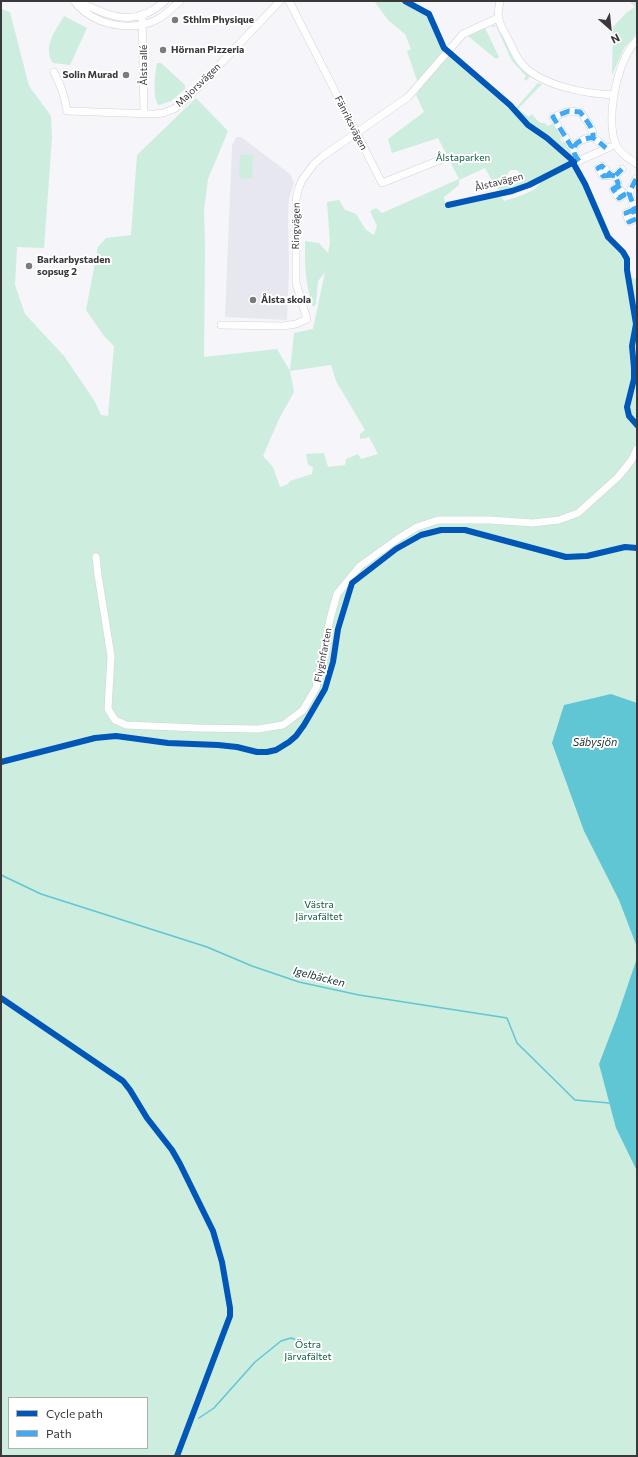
<!DOCTYPE html>
<meta charset="utf-8">
<style>
body{margin:0}
#map{position:relative;width:638px;height:1457px;overflow:hidden;background:#f5f5fa;font-family:Commissioner,sans-serif}
canvas{display:block}
.frame{position:absolute;inset:0;border:2px solid #39393c;pointer-events:none}
.legend{position:absolute;left:8px;top:1397px;width:140px;height:52px;box-sizing:border-box;background:#fff;border:1px solid #b0b0b1;margin:0;padding:5px 7px;list-style:none;font-size:12px;color:#39393c}
.legend li{display:flex;align-items:center;gap:8px;height:20px}
.legend b{width:20px;border:1px solid #b0b0b1}
.north{position:absolute;left:590px;top:8px;width:40px;height:40px;-webkit-text-stroke:3px #fff;paint-order:stroke;rotate:153deg;font-size:11px;font-weight:700;line-height:16px;text-align:center;color:#39393c}
.north::after{content:'';display:block;margin:auto;width:14px;height:18px;background:#39393c;clip-path:polygon(50% 0,100% 100%,50% 72%,0 100%)}
</style>
<div id="map">
<canvas width="638" height="1457"></canvas>
<div class="frame"></div>
<ul class="legend">
<li><b style="height:5px;background:#0057b8"></b>Cycle path</li>
<li><b style="height:5px;background:#3fa9f5"></b>Path</li>
</ul>
<div class="north">N</div>
</div>
<script>
const ctx = document.querySelector('canvas').getContext('2d');
ctx.lineJoin = 'round';
function fillPath(path, color) { ctx.fillStyle = color; ctx.fill(path, 'evenodd'); }
function strokePath(path, color, width, dash) { ctx.strokeStyle = color; ctx.lineWidth = width; ctx.lineCap = dash ? 'butt' : 'round'; ctx.setLineDash(dash || []); ctx.stroke(path); }
function drawText(font, color, halo, rows, align = 'center') {
  ctx.font = font + ' Commissioner,sans-serif'; ctx.lineWidth = 4; ctx.setLineDash([]); ctx.textBaseline = 'middle'; ctx.strokeStyle = halo; ctx.fillStyle = color; for (const [text, x, y, turn = 0] of rows) {
    ctx.save(); ctx.translate(x, y); ctx.rotate((+turn || 0) * Math.PI / 180); ctx.textAlign = isNaN(turn) ? turn : align; if (halo) ctx.strokeText(text, 0, 0); ctx.fillText(text, 0, 0); ctx.restore();
  }
}
const built = new Path2D(`
 M236,137H241L290,174L294,183L289,198L288,218L289,268L287,320L225,317L232,146Z`);
const green = new Path2D(`
 M374,1H405L409,5L422,11L429,16L432,20L442,48L512,110L521,121L540,135L569,161L566,164C545,175 523,190 499,190L495,186L485,168L459,180V185L444,197L446,207L498,196L502,198L504,201C514,198 524,195 533,190C537,188 539,184 542,181C547,176 569,166 576,167L609,240L624,256L627,277L637,279V348L633,349L637,365V1456H1V9L10,12L29,86L51,116L52,137L44,248L17,247L15,285L25,314L64,356L94,400L101,415L108,416L114,346L104,336L86,310L98,247L106,238L131,235L137,155L196,98L228,131L208,179L204,210L205,249L204,357L277,349L290,371L294,333L313,329L325,272L318,281L316,304L313,307C305,282 305,267 305,241L319,243L328,253L330,243L327,202L339,200L345,210L356,214L366,230L374,235L377,226L370,211L376,208L382,213L459,179L438,138L392,153L388,139L424,112L416,95L420,89L407,51L411,49L405,34L388,20ZM510,170H517L521,175L520,181L516,184L510,183L506,179L507,175ZM331,365L336,381L365,430L360,434V439L369,437L378,454L361,459L358,454L346,459L345,465L328,467L324,453L306,454L308,465L313,467L312,474L290,481L288,484L280,487L273,467L263,456L279,419L294,392L290,371ZM9,1398H147V1448H9Z
 M629,1H637V33L624,48L612,75L613,27L626,13L635,7Z
 M64,16L87,28L70,65L53,63C42,47 56,30 64,16Z
 M494,25L498,26L514,60L530,77L526,81L524,79L526,76L512,61L496,26L490,28Z
 M485,28L499,57L496,59L468,36Z
 M157,63H161L185,85V89L171,101L159,105C152,99 155,72 157,63Z
 M538,83L542,84L518,109L529,117L532,114C536,119 539,124 545,123L547,126L554,123L561,137L560,139L562,143L566,141C570,147 571,152 575,157L574,159C556,140 531,129 515,109Z
 M240,155H253L252,179L239,178Z`);
const water = new Path2D(`
 M611,694L637,703V947L619,900L584,831L552,743L564,705Z
 M637,958V1171L616,1128L599,1064L617,1017Z`);
const stream = new Path2D(`
 M1,875L41,894L207,947L252,966L299,982L359,995L507,1018L517,1043L575,1100L609,1103
 M199,1418L214,1408L255,1362L281,1341L291,1338L306,1343`);
const minor = new Path2D(`
 M74,1C77,5 81,9 85,12C105,27 136,31 158,19C167,14 173,7 180,1
 M77,1C110,16 134,29 165,1
 M289,1L382,183L445,158
 M500,1C499,6 497,14 499,19C500,27 506,34 509,41C513,49 517,59 523,65C542,86 587,94 614,95
 M142,16L144,113
 M637,40C617,59 605,120 616,145C620,154 630,159 637,164
 M55,74L54,72C61,85 65,97 67,111L154,114L163,113L174,109L188,98L280,1
 M574,147L571,146L553,117L569,111L580,112C586,120 594,128 593,138
 M579,161C576,157 573,153 574,148C575,142 587,137 593,138C598,140 602,145 606,148
 M576,162L610,147
 M611,175L603,176L598,168L602,166L611,175L615,176
 M618,186L613,189L619,198L624,195L618,186V183L615,176L622,169
 M633,210L626,213L629,222L636,219L633,210H635L629,193L636,179
 M221,325L283,326L296,324L307,319L296,283V200L298,190L302,180L314,164L323,156L408,97L463,34L498,18
 M96,557L98,575L111,656L108,709L115,720L126,725L197,728L258,729L283,725L303,710L316,688L330,619L337,594L360,566L399,538L417,527L438,520H490L533,523L559,520L578,513L618,477L631,461L637,449`);
const quiet = new Path2D(`
 M574,147L571,146L553,117L569,111L580,112C586,120 594,128 593,138
 M579,161C576,157 573,153 574,148C575,142 587,137 593,138C598,140 602,145 606,148
 M611,175L603,176L598,168L602,166L611,175L615,176
 M618,186L613,189L619,198L624,195L618,186V183L615,176L622,169
 M633,210L626,213L629,222L636,219L633,210H635L629,193L636,179`);
const cycleway = new Path2D(`
 M405,1L429,14L444,48L510,105L528,125L547,138L571,159L585,184L608,237L623,252L627,259V270L636,324L632,346L634,368V379L627,407L629,416L637,425
 M448,205L512,191L529,185L574,162
 M1,762L95,738L116,736L168,743L218,745L237,747L257,752H267L276,750L289,742L296,736L304,725L325,689L333,662L338,629L352,583L396,549L421,535L441,530H465L566,557L587,556L625,547L637,548
 M1,998L123,1081L130,1090L147,1118L172,1150L180,1164L213,1231L222,1262L230,1308V1316L177,1456`);
const markers = [
 [175,20,4,"#7b7b7e"],
 [163,50,4,"#7b7b7e"],
 [126,75,4,"#7b7b7e"],
 [29,266,4,"#7b7b7e"],
 [253,300,4,"#7b7b7e"]
];
const poiNames = [
 ["Sthlm Physique",183,20],
 ["Hörnan Pizzeria",171,50],
 ["Solin Murad",118,75,"right"],
 ["Barkarbystaden",37,260],
 ["sopsug 2",37,272],
 ["Ålsta skola",261,300]
];
const streetNames = [
 ["Ålsta allé",144,65,-90],
 ["Majorsvägen",198,85,-44],
 ["Fänriksvägen",351,123,63],
 ["Ålstavägen",499,182,-14],
 ["Ringvägen",296,226,-89],
 ["Flyginfarten",323,655,-79]
];
const parkNames = [
 ["Ålstaparken",463,158],
 ["Västra",319,905],
 ["Järvafältet",319,917],
 ["Östra",308,1345],
 ["Järvafältet",308,1357]
];
const waterNames = [
 ["Säbysjön",595,742],
 ["Igelbäcken",319,977,14]
];
fillPath(built, '#e7e7f0');
fillPath(green, '#cdedde');
fillPath(water, '#60c6d4');
strokePath(stream, '#60c6d4', 1.5);
strokePath(minor, '#d2d3d6', 8);
strokePath(minor, '#fefefe', 7);
strokePath(quiet, '#3fa9f5', 5, [10, 5]);
strokePath(cycleway, '#0057b8', 6);
for (const [x, y, r, color] of markers) { const dot = new Path2D(); dot.arc(x, y, r, 0, 2 * Math.PI); ctx.fillStyle = color; ctx.fill(dot); strokePath(dot, '#fff', 1.5); }
drawText('bold 10px', '#39393c', '#fff', poiNames, 'left');
drawText('10px', '#39393c', '#fff', streetNames);
drawText('10px', '#0f5c3f', '#fff', parkNames);
drawText('italic 11px', '#182f32', '#fff', waterNames);
</script>
